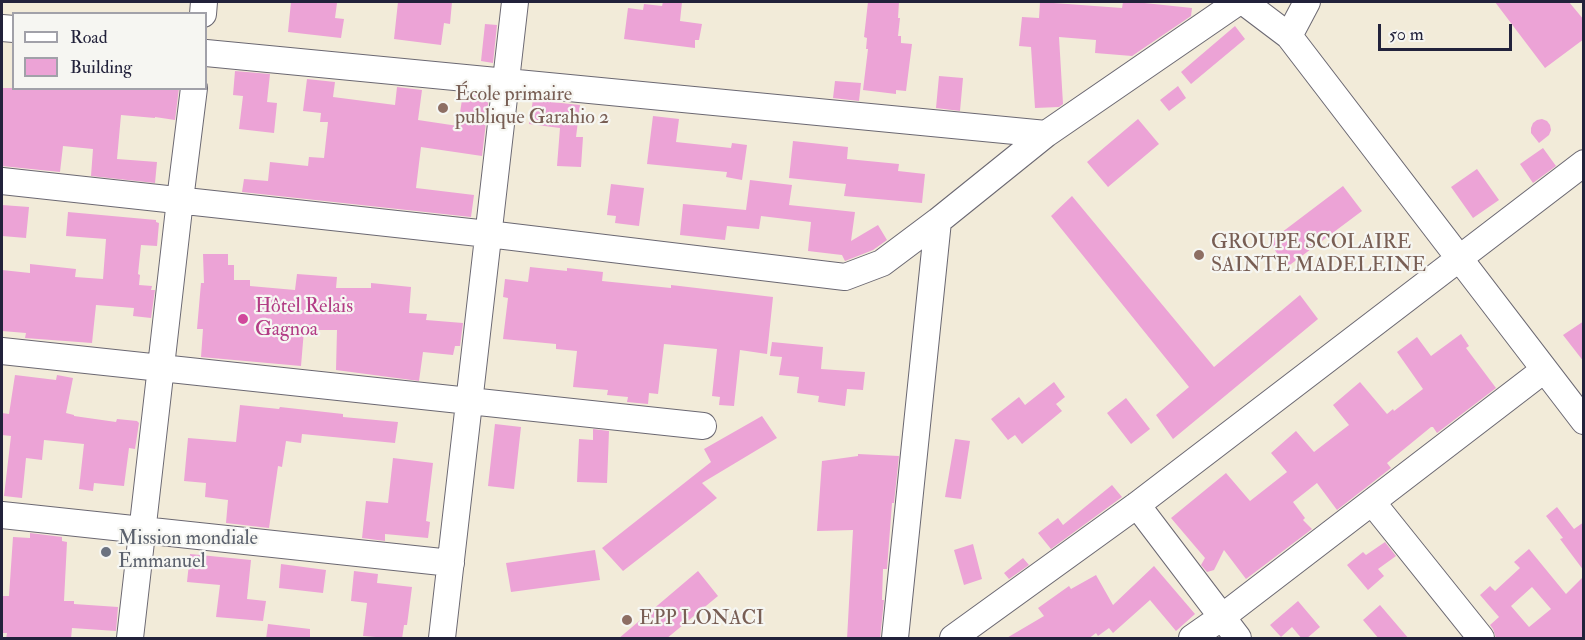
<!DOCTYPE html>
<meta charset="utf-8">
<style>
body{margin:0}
#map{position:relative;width:1585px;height:640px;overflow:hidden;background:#f2ebd9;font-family:"IM FELL Double Pica",serif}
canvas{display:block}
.frame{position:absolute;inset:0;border:3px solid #22223b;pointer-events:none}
.legend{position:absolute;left:12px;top:12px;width:195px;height:78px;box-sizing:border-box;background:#f6f6f2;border:2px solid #a1a1a9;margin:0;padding:8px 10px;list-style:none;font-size:18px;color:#22223b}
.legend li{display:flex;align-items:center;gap:12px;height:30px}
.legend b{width:30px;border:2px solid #a1a1a9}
.scale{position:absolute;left:1378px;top:24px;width:134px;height:27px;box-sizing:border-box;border:3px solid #22223b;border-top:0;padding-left:8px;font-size:18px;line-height:21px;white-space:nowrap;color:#22223b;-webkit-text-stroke:4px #f6f6f2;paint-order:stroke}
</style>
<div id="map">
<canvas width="1585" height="640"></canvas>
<div class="frame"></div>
<ul class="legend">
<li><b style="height:8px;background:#fff"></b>Road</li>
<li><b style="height:16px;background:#eca3d6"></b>Building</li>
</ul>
<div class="scale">50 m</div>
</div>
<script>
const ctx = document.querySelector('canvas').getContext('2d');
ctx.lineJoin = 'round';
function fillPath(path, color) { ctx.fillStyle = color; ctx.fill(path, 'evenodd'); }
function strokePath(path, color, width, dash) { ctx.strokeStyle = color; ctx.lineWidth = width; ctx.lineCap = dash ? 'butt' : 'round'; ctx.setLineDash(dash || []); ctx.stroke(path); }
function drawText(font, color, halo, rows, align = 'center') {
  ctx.font = font + ' "IM FELL Double Pica",serif'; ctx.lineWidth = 4.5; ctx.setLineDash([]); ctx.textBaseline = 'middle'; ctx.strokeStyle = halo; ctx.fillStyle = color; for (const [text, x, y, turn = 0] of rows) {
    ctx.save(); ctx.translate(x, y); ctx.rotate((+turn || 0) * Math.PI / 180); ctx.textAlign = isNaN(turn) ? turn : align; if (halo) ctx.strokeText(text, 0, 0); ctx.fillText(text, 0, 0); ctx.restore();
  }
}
const building = new Path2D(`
 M291,2H321L337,3L335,18L344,19L341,38L288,32Z
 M398,2H452L450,24L444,23L441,45L394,39Z
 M663,2H682L680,21L702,24L699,40H695V48L624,39L628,8L643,10L644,4L662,6Z
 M868,2H899L898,18H900L898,36H901V43L912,44L906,91L896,90V94L863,90L868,49H866L867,38L864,37Z
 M1040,2L1122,8L1123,2H1135L1192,8L1191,16L1132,56L1095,53L1096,40L1059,37L1063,104L1059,107L1035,108L1031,47L1019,46L1022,17L1039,18Z
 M1495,2H1569L1584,20V39L1545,68Z
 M485,24L497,25L493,63L481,61Z
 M1235,26L1245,39L1191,84L1181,72Z
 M235,71L270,74L267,102L277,103L274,133L239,129L243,96L233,95Z
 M939,76L963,78L960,111L936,108Z
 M307,79L335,82L333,97L395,105L397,87L422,90L418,120L458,126L463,93L489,97L482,156L421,147L416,188L474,195L471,217L242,192L244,179L268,181L270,162L308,166L309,157L324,158L328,122H320L321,113L303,111Z
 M835,81L861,83L859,101L833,98Z
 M1178,86L1186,98L1169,111L1160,100Z
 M2,88H179L175,120L155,117V118L121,115L117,159L157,162L155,183L91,176L93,149L63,146L60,172L2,166Z
 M533,100L580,105L576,137H583L581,167L557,166L560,128L529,124Z
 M653,116L679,119L676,142L731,148L732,143L747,145L742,180L726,177L727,172L647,164Z
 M1138,119L1159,144L1108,187L1087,162Z
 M1542,119L1547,121L1550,125L1551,130L1549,135L1539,143L1531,133V128L1533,123L1537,120Z
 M793,141L848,147L847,159L899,164L898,171L925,174L922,203L844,196L846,184L789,178Z
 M1543,148L1556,166L1533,183L1520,164Z
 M1477,169L1499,200L1473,218L1451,187Z
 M750,180L792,185L789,205L855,212L851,241L878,225L887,240L873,250L845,261L842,255L808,251L811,222L761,216L759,229L727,226L725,240L680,235L683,204L746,210Z
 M611,184L644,188L639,226L615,223L616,216L607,215Z
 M1343,186L1362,211L1287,267L1269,242Z
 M1072,196L1214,367L1300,295L1318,319L1173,439L1156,415L1189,387L1051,216Z
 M2,205L29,207L26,238L2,236Z
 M68,212L156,220V222L159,223L157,246L141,245L138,274L140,275L139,285L152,286L151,290H155L151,318L133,316L134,308L96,305L92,343L25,338L26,333L2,331V270L30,273V264L76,269L75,277L103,279L106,239L66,236Z
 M203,254H228V265H234V280H250V286L295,290L297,274L337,277L336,288H371V283L411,287L409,313L427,314L426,320L463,323L460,346H455L453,355L423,352L419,381L336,370L337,330H304L301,366L201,357L203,329H197L201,283H204Z
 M530,267L567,271V268L603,272L602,281L671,288V285L773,297L767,354L740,350L734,406L719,405L720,397L712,396L717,349L664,344L658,394L649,393L648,404L627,402L628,397L607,395L608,390L573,387L577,351L556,349V344L503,339L508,298L503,297L505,279L528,282Z
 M1584,321V362L1563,335Z
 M1461,334L1469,346L1466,348L1496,388L1437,433L1433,427H1431L1387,463L1391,468L1337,510L1317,483L1293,502L1305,518L1303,520L1312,529L1246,579L1224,550L1214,570L1207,572L1201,565L1205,558L1171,518L1226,473L1250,501L1287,472L1271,453L1296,431L1314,452L1349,425L1333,405L1360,382L1387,414L1393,409L1394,411L1423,389L1397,352L1417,337L1431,356Z
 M772,342L823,347L821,369L865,372L863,390L847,389L845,406L818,402L819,396L797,393L799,377L779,375L782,357L770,356Z
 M15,375L56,380L57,375L73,378L66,413L74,415V416L116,422L117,419L137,421L139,423L135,449L129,448L124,486L94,483L93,491L79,489L84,444L44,440L42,460L26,458L22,498L4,496L11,436L2,435V413L9,414Z
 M1054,382L1065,397L1056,404L1062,411L1022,444L1015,435L1008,440L991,419L1019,397L1025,405Z
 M1126,398L1150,429L1131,444L1107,413Z
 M240,405L279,409L280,407L343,414V417L398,422L395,443L302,434L301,443L286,441L282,467L278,466L269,528L226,523L228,500L205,497L206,483L184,481L188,438L236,442Z
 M762,416L777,438L702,483L717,498L623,571L602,548L711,462L704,449Z
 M495,424L521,427L514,489L488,486Z
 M593,429L609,431L607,483L577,482L579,439L593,440Z
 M955,439L970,441L961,499L945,497Z
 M858,454L899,456L894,503H892L887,569H883L882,600H884L880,639H847L853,530L817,531L822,461L858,456Z
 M393,458L433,463L426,521L430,522L428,538L385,534V541L362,538L366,501L388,503Z
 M1112,485L1122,497L1051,549L1038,533L1058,518L1063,525Z
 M1557,507L1574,529L1584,522V571L1560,539L1563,538L1546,516Z
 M30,533L62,537V541L67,542L64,601H74V604L118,607L116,631L72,628L71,639H6L7,633H2V596H9L13,537L30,538Z
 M1385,542L1396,556L1378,569L1384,576L1368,590L1347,565L1363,552L1366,555Z
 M973,544L982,579L964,585L954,550Z
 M1529,549L1566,594L1584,576V639L1496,638L1493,629L1490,625L1499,617L1480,595L1490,586L1495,591L1520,568L1514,562ZM1532,587L1551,609L1529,627L1511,606Z
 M595,550L600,580L511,592L506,563Z
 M190,554L251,560L247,599L266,601L263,621L216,617L220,585L187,582Z
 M1023,558L1029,565L1009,579L1004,573Z
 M281,564L326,570L323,593L279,588Z
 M1154,566L1195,614L1176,631L1150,600L1113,633L1109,628L1098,636L1096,633L1088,639H1005L1044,616L1038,608L1069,586L1071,589L1096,575L1113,605Z
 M354,571L378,574L377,583L412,587L407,625H404L402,639L363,636L367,603L351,601Z
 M698,571L718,596L666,639H618Z
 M1298,601L1320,627L1306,639H1302L1292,627L1281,637L1270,625Z
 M1380,605L1409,639H1379L1363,620Z
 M268,624L310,629V639H266Z`);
const minor = new Path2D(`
 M1244,2L1289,36L1584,421
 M203,14L204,2
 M2,28L14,29
 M1289,36L1307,2
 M206,53L1046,134
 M2,181L488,234L845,277L882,263L938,221L1046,134L1238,2
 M2,351L703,426
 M1372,502L1481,638
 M1137,505L1238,638
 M2,515L451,563
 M130,638L180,200L194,88
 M442,638L515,2
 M895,638L938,221
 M953,638L1137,505L1584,163
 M1192,638L1222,617L1544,370`);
const markers = [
 [443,108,6,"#8d6e63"],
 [1199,255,6,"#8d6e63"],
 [243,319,6,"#d1479c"],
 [106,552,6,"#6b7280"],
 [627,620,6,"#8d6e63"]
];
const educationNames = [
 ["École primaire",455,96],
 ["publique Garahio 2",455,119],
 ["GROUPE SCOLAIRE",1211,244],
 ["SAINTE MADELEINE",1211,267],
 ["EPP LONACI",639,620]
];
const hotelNames = [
 ["Hôtel Relais",255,308],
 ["Gagnoa",255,331]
];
const worshipNames = [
 ["Mission mondiale",118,540],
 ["Emmanuel",118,563]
];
fillPath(building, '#eca3d6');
strokePath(minor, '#6b6872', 28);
strokePath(minor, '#fff', 26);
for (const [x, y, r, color] of markers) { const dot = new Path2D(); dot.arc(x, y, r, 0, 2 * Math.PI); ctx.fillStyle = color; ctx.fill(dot); strokePath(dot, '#f6f6f2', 2); }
drawText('20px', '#785e54', '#f6f6f2', educationNames, 'left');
drawText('20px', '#b23c85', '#f6f6f2', hotelNames, 'left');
drawText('20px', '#5b616d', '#f6f6f2', worshipNames, 'left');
</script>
